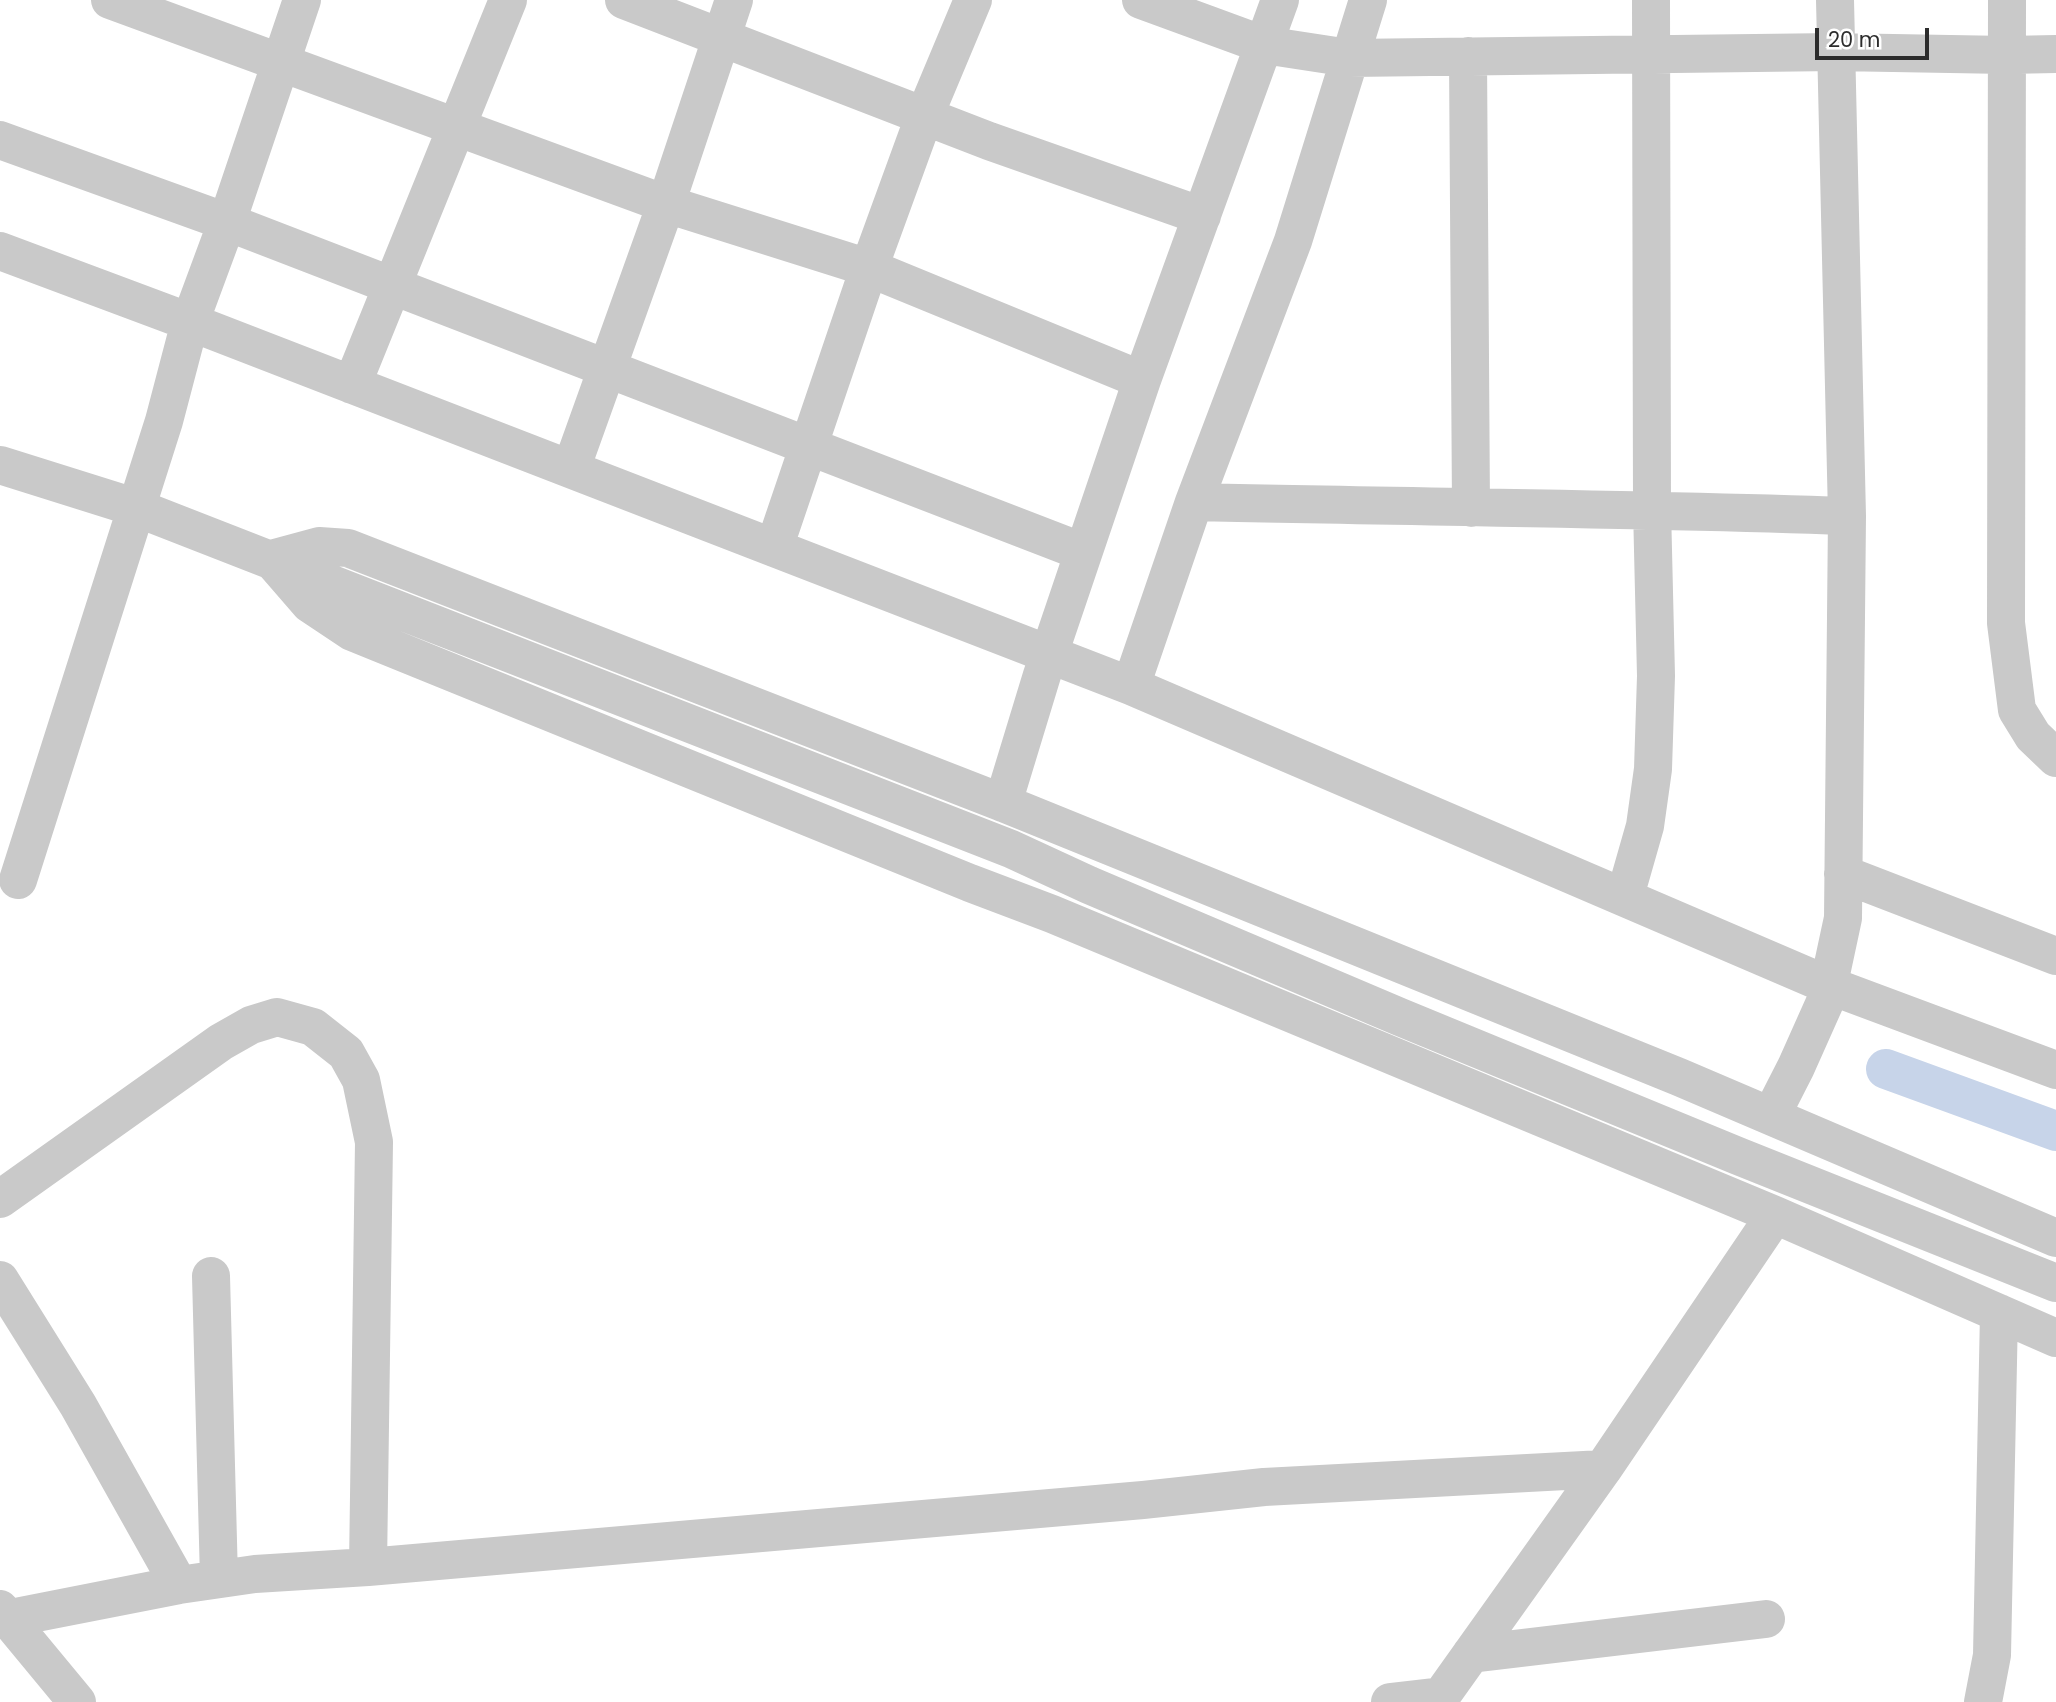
<!DOCTYPE html>
<style>
body{margin:0}
#map{position:relative;width:2056px;height:1702px;overflow:hidden;background:#fff;font-family:Poppins,sans-serif}
canvas{display:block}
.scale{position:absolute;left:1815px;top:28px;width:114px;height:32px;box-sizing:border-box;border:4px solid #2c2c2c;border-top:0;padding-left:9px;font-size:21px;line-height:24px;white-space:nowrap;color:#2c2c2c;-webkit-text-stroke:5px #fff;paint-order:stroke}
</style>
<div id="map">
<canvas width="2056" height="1702"></canvas>
<div class="scale">20 m</div>
</div>
<script>
const ctx = document.querySelector('canvas').getContext('2d');
ctx.lineJoin = 'round';
function strokePath(path, color, width, dash) { ctx.strokeStyle = color; ctx.lineWidth = width; ctx.lineCap = dash ? 'butt' : 'round'; ctx.setLineDash(dash || []); ctx.stroke(path); }
const canal = new Path2D(`
 M1886,1069L2056,1131`);
const minor = new Path2D(`
 M110,0L666,204L869,268L1142,380
 M624,0L989,141L1202,216
 M1141,0L1264,45L1349,58L1836,52L2007,55L2056,54
 M2007,0L2006,623L2017,710L2033,736L2056,758
 M1468,56L1471,508
 M0,140L227,222L1083,552
 M0,251L190,322L1131,686L1828,985L2056,1070
 M352,385L508,0
 M0,465L137,508L1011,849L1089,885L1400,1017L1738,1156L2056,1283
 M571,469L666,204L734,0
 M1194,502C1412,507 1630,508 1847,516
 M774,548L869,268L924,117L973,0
 M1131,686L1194,502L1293,241L1368,0
 M1003,803L1042,675L1142,380L1280,0
 M1843,874L2056,956
 M18,880L164,421L190,322L227,222L302,0
 M1625,896L1645,826L1653,769L1656,676L1652,508L1651,0
 M1771,1116L1796,1067L1825,1002L1843,918L1847,516L1835,0
 M0,1199L221,1042L251,1025L277,1017L313,1027L346,1053L361,1080L374,1142L368,1567
 M2056,1238L1679,1077L1003,803L348,548L319,546L271,559L310,604L352,632L970,883L1052,914L1775,1215L2056,1338
 M211,1276L219,1579
 M0,1280L78,1405L179,1585
 M0,1609L77,1702
 M0,1620L179,1585L255,1574L368,1567L1143,1500L1264,1487L1603,1469
 M1471,1654L1766,1619
 M1390,1702L1442,1696
 M1437,1702L1603,1469L1775,1215
 M1983,1702L1992,1655L1999,1313`);
strokePath(canal, '#c7d4e9', 40);
strokePath(minor, '#c9c9c9', 38);
</script>
